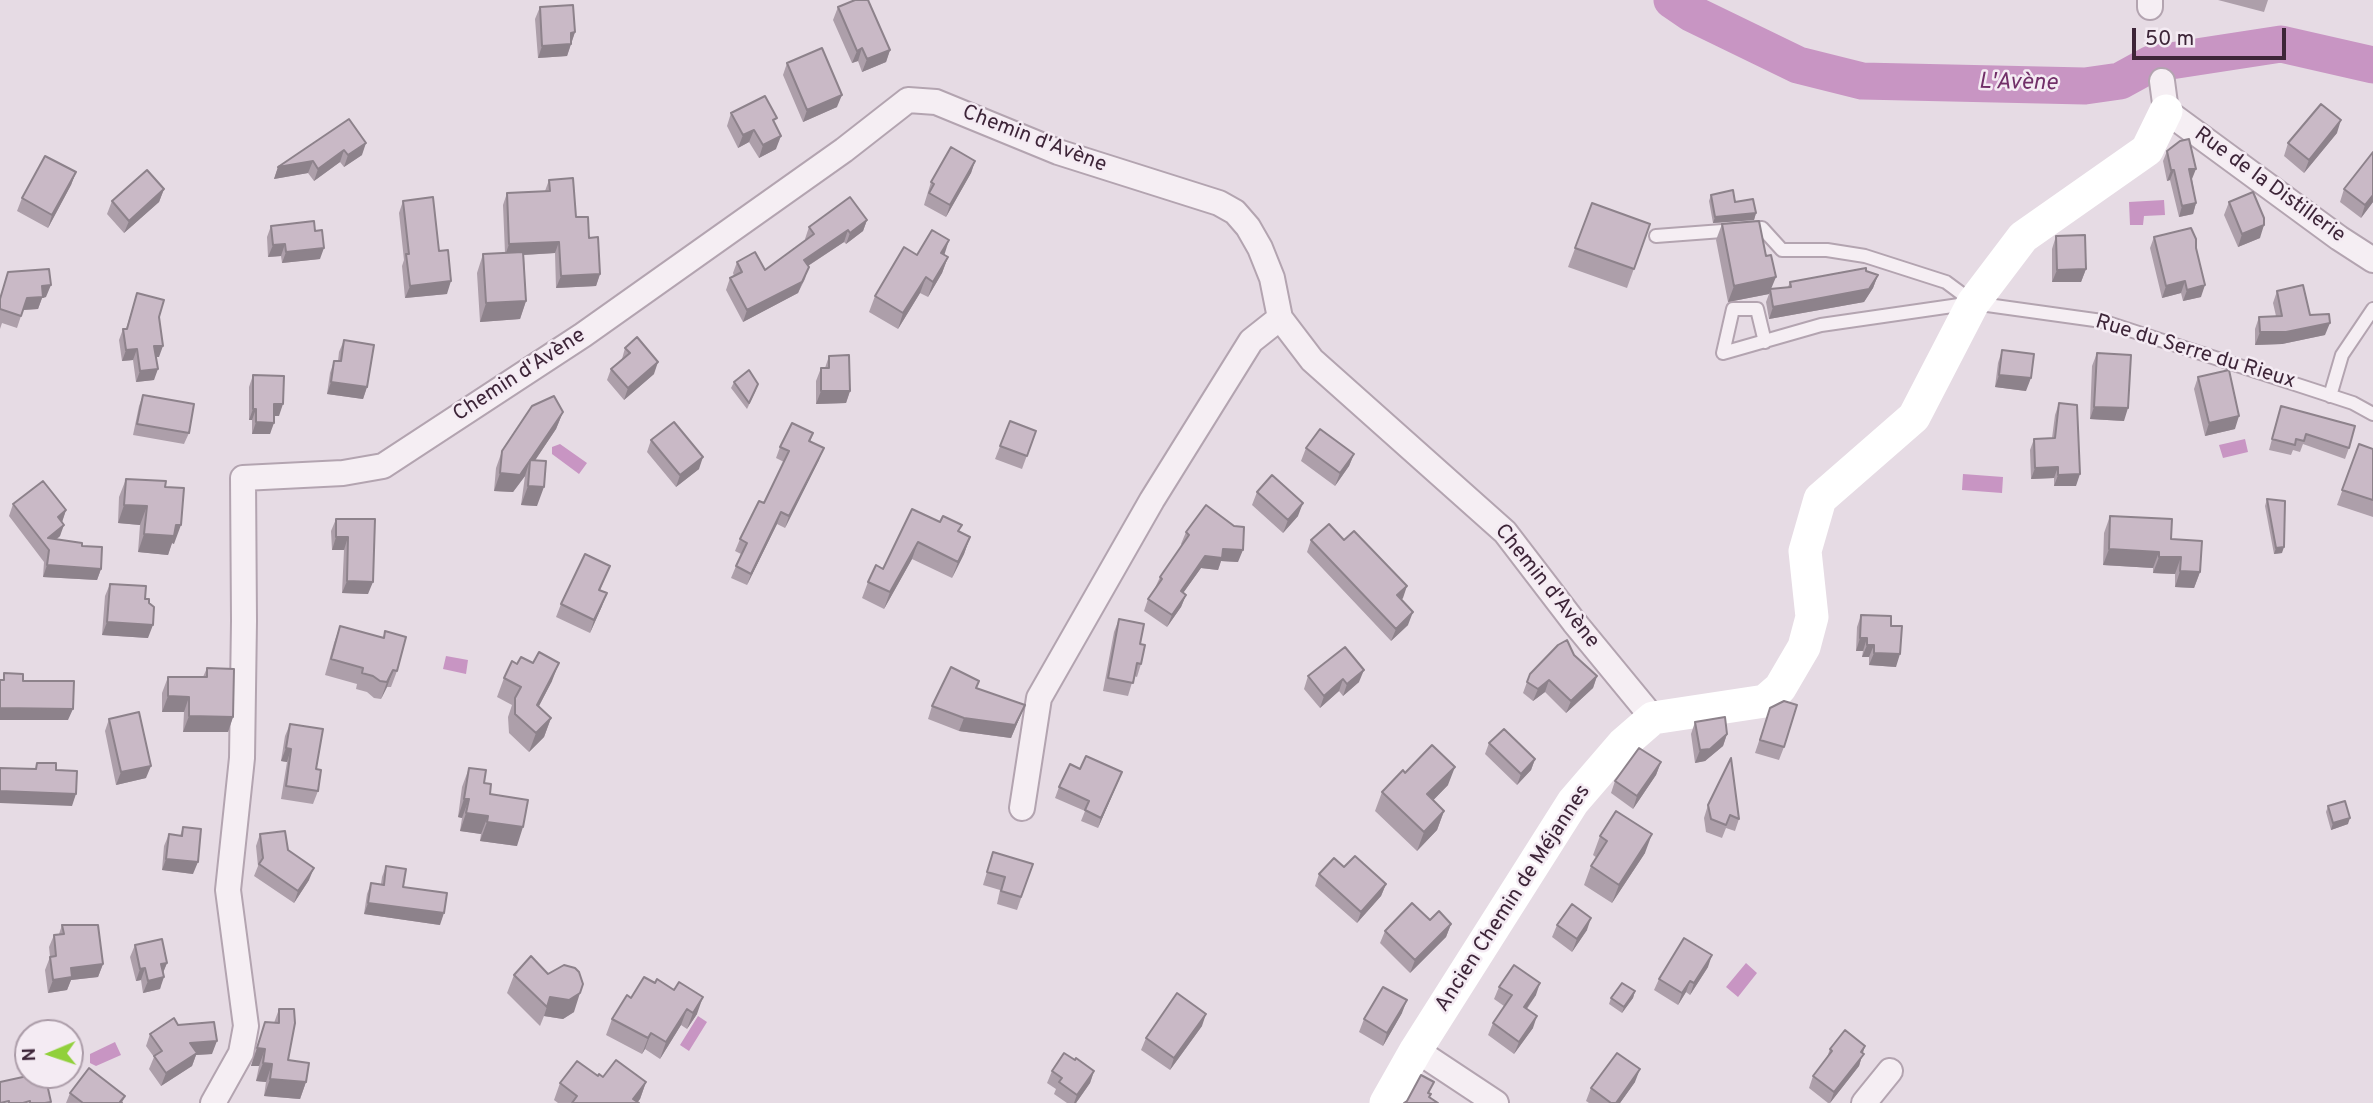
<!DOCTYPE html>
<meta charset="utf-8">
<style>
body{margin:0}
#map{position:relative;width:2373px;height:1103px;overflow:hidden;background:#e6dbe4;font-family:Overpass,sans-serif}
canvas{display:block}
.north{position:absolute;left:14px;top:1019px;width:70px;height:70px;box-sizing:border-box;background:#f4ebf3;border:2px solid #ab9ca8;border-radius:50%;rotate:268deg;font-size:19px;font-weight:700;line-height:28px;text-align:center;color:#3d2538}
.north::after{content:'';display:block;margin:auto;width:24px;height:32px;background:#91d03b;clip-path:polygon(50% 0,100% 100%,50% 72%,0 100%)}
.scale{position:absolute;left:2132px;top:28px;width:154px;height:32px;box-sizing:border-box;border:4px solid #3d2538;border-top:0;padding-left:9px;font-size:21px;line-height:24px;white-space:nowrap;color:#3d2538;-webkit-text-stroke:5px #f4ebf3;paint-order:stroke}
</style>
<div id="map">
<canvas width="2373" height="1103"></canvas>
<div class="north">N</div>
<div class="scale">50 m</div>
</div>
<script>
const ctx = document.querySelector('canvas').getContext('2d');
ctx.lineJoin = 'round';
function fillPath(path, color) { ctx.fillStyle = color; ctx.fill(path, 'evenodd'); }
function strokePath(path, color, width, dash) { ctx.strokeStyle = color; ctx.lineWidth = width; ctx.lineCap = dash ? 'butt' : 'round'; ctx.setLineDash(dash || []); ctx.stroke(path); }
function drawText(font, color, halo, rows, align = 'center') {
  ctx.font = font + ' Overpass,sans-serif'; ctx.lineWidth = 5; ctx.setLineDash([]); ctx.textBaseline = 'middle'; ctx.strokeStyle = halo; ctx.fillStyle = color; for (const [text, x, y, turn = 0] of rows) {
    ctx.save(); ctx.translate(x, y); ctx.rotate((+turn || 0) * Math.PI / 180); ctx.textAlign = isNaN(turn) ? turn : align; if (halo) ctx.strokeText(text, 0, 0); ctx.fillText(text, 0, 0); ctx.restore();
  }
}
const water = new Path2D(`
 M2164,200L2165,215L2144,216L2143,225H2130L2129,202Z
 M2245,439L2248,452L2223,458L2219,445Z
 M560,444L587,463L579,474L552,454V447Z
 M1963,474L2003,477L2002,493L1962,490Z
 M446,656L468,660L466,674L443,669Z
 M1746,963L1757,973L1738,997L1726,987Z
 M698,1016L707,1022L689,1051L680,1045Z
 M115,1042L121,1055L96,1066L90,1063V1054Z`);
const river = new Path2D(`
 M1672,0L1691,13L1798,65L1862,81L2085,86L2120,81L2151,64L2281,44L2373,65`);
const lane = new Path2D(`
 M1656,236L1762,228L1782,250H1827L1865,256L1946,282L1973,302
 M1765,342L1757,309H1733L1723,353L1821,325L1973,303L2102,321L2353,403L2373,414
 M2330,396L2342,355L2373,309`);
const street = new Path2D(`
 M2150,7V0
 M2162,81L2166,111L2339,238L2373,260
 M1022,808L1039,698L1152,500L1251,341L1280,318
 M1416,1050L1496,1103
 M213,1103L241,1053L246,1026L228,890L242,758L244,621L243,478L343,473L383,466L583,335L844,150L908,100L936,102L1058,152L1219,203L1235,212L1248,227L1260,248L1272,278L1280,318L1312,360L1505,532L1574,622L1653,718
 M1864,1103L1890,1071`);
const secondary = new Path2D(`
 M1386,1103L1416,1050L1573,802L1623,744L1653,718L1765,701L1780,688L1804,647L1812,617L1805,551L1820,499L1914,417L1973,303L2023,237L2147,150L2166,111`);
const wall = new Path2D(`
 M2218,0H2268L2264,12Z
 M540,7L575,32L567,56L538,58L535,19Z
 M838,7L890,50L886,62L862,72L858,61L852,63L833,20Z
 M787,63L837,107L803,122L783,75Z
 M731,113L775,124L776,149L759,158L749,142L738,148L727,126Z
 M349,119L362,155L344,167L340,162L314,181L308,173L274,179L278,167Z
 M2337,133L2304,173L2284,156L2288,143Z
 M2167,151L2192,179L2196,203L2193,214L2179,217L2170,180L2167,181L2163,161Z
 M975,161L971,173L946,217L924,205L931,182Z
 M76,172L71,185L48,228L17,211L22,198Z
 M549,180L576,217L589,238L600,274L596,286L556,288L555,253L524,255L526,301L520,319L480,322L477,273L483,254L505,253L503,205L507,193L545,191Z
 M164,189L159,202L124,233L107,214L112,201Z
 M2344,189L2373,202L2361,218L2340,202Z
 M1711,195L1735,202L1756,213L1754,220L1713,223L1709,201Z
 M403,201L439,251L447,294L405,298L402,266L404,260L399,213Z
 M2229,202L2260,238L2238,247L2224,215Z
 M1592,203L1650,224L1627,288L1568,267Z
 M867,220L863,231L846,244L844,242L808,266L805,279L798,293L743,322L726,290L730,278L734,276L733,273L737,262L765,270L806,240L805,239L809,227Z
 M1722,224L1771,289L1788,287L1790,282L1866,271L1878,275L1873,288L1864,302L1769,319L1766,302L1769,294L1728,302L1716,240Z
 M271,226L320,259L282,263L281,256L268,257L267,237Z
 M2056,236L2086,269L2081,282H2052V249Z
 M2154,237L2196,248L2201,297L2183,301L2181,293L2162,298L2150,248Z
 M917,255H944L948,257L942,273L928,297L920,293L898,329L869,312L875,296Z
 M2277,291L2310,315L2325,335L2282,344L2255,345V329L2259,317L2276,316L2273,303Z
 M137,293L159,317V357H156L154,380L136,382L133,360L122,361L119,340L123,329H126Z
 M0,297H46L42,298L38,309L23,310L17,328L2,323L0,329Z
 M344,340L367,387L363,399L327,394L330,373L334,361H338L339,352Z
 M625,348L654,374L624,400L607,380L611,369L622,359Z
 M2002,350L2026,391L1995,387L1998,363Z
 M2097,353L2124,421L2090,419L2092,366Z
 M829,356L850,391L846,403L816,404V381L821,368H825Z
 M253,375L279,416H274L270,434H252V420H249V387Z
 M2198,377L2235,429L2205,436L2194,389Z
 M734,382L756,390L747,409L731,388Z
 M143,395L189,433L184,444L133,435L139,406Z
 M2059,403L2076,486H2054V478L2031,479L2030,450L2034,439L2052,438L2055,415Z
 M2281,406L2349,448L2345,459L2303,444L2300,452L2293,450L2291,455L2269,450Z
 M563,412L556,429L535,460L537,506L521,505L525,476L513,492L494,491L496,468L502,451Z
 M1010,421L1036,431L1022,469L995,459Z
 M813,433L810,442L819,460L785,528L777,524L747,585L731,578L741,554L735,551L740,539L764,503L784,462L776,458L780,447Z
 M651,440L699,469L676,487L647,452Z
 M2359,444L2373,449V517L2337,505Z
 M1306,448L1354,454L1349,466L1335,486L1301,461Z
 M126,479L165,487L174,544L172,543L168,555L138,552L140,525L118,523L119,497Z
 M1257,492L1298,516L1283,533L1252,505Z
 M2267,499L2282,553L2274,554L2265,506Z
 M13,504L66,510L62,522L60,536L56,540L82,546L101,569L97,580L43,577L44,562L9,516Z
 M912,509L970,537L964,554L952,578L912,559L884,609L862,598L868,582L883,569Z
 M2110,516L2171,539L2200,572L2194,588L2175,587V574L2153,573V568L2103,565L2104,533Z
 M336,519H375L368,594L342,593L344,550H332L331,531Z
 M1186,532L1238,562L1221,561L1218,570L1201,568L1183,593L1186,595L1181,607L1167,627L1144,611L1148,599L1155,588L1160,577L1182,545L1181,544Z
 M1311,540H1344L1403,598L1401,600L1408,625L1391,641L1307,552Z
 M610,566L600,590L602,606L590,633L556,617L561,604Z
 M110,584L145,599L148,638L102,635L105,596Z
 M1861,615L1891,626L1896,667L1869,665V657H1862L1863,651H1856L1857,627Z
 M1119,619L1140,644L1141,664L1137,677L1134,676L1128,696L1103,691L1114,632Z
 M340,626L383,638L385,631L397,671L391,687H387L381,699L374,698L367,692L356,689L357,684L325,675L334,643Z
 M1345,647L1359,682L1343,696L1339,691L1320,708L1304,689L1308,676Z
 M1574,655L1597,676L1593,688L1566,713L1545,692L1533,701L1523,693L1527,682Z
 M207,668L233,717L228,732H183L184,712H162V693L168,677H203Z
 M504,678L552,681L539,706L551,718L544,737L529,752L509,733L508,717L512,705L497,697Z
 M976,688L1025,705L1011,738L959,731L928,719L932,706Z
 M1770,708L1784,747L1779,760L1755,753Z
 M109,719L146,778L116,785L105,731Z
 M1695,722L1727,734L1723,746L1705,761L1695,763L1691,734Z
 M290,724L316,769L318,791L313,804L281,799L287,762L281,761L285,736Z
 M1489,743L1535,759L1531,770L1517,785L1485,754Z
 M1661,762L1656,775L1633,809L1611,793L1615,781Z
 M469,768L484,783L517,846L480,841L481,834L460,831L462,818L458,817L462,787Z
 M1080,769L1122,772L1098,828L1081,821L1085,811L1055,798L1059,787Z
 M1405,773L1448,785L1433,800L1444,811L1437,830L1417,851L1375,811L1382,792Z
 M1708,805L1739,819L1735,831L1726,828L1722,838L1706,832L1704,818Z
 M2328,806L2348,824L2331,830L2326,812Z
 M183,827L193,874L162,870L164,846L169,834L180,836Z
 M260,834L288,850L309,880L294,903L254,876L258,866L256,846Z
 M1600,836L1645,853L1612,903L1584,885L1591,866L1597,858L1593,855Z
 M993,852L1033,864L1017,910L997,904L1000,890L983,885Z
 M386,866L403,887L440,925L364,914L367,894L371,883L381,884L382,877Z
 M1344,867L1386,884L1381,896L1357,923L1315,886L1319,874Z
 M1430,920L1451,924L1446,937L1410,973L1380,943L1385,931Z
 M62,925L103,964L98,977L71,980L67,990L48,993L45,970L50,957L49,947L54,935L59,934Z
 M1557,925L1587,930L1572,952L1552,937Z
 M135,945L167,963L163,973L160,989L143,993L141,980L136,981L130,957Z
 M1708,967L1690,995L1686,992L1678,1005L1654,990L1659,979Z
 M514,975L574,1012L563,1019L544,1016L540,1026L507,993Z
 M644,977L697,1014L687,1029L681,1025L660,1059L645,1049L642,1054L606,1035L612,1019L631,998Z
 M1499,987L1536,995L1527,1009L1533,1028L1514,1054L1488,1035L1493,1023L1504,1006L1494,999Z
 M1635,991L1633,998L1622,1013L1609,1004L1611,998Z
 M279,1009L288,1060L306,1082L300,1099L264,1096L266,1082L256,1081L259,1066H251L265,1022L274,1023Z
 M1402,1013L1383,1046L1359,1032L1364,1019Z
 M178,1025L212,1054L196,1055L192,1066L161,1086L149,1069L154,1057L146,1046L150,1034Z
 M1202,1026L1170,1070L1141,1050L1146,1038Z
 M1830,1049L1863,1053L1859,1066L1830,1103H1828L1809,1088L1813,1076L1826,1060Z
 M1075,1060L1094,1071L1090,1083L1076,1103H1067L1054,1094L1056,1089L1047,1083L1052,1071Z
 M598,1076L646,1082L640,1099L637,1102L639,1103H558L554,1100L560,1083Z
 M1635,1082L1620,1103H1589L1586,1101L1591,1088Z
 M70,1093L125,1096L122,1103H66Z`);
const shadedWall = new Path2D(`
 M575,32L567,56L538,58L542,46L571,33Z
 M862,48L858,61L852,63L857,51Z
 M890,50L886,62L862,72L867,59Z
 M842,95L837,107L803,122L807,110Z
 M2341,120L2337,133L2304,173L2309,160Z
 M754,130L749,142L738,148L743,135Z
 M781,136L776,149L759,158L763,145Z
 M366,143L362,155L344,167L348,155Z
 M344,150L340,162L314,181L318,169Z
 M313,161L308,173L274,179L278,167Z
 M975,161L971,173L946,217L950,205Z
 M2189,169H2196L2192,179H2185Z
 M2171,170H2174L2170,180L2167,181Z
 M76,172L71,185L48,228L52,215Z
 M164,189L159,202L124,233L129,221Z
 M2373,195V202L2361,218L2365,205Z
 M2196,203L2193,214L2179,217L2182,206Z
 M1756,213L1754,220L1713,223L1715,217Z
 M867,220L863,231L846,244L850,233Z
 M2264,225L2260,238L2238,247L2242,234Z
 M848,230L844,242L800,271L804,260Z
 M949,240L944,256L941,253Z
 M559,242L555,253L505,256L509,244Z
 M285,244L281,256L268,257L273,245Z
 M324,248L320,259L282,263L286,252Z
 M948,257L942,273L928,297L933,282Z
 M809,267L798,293L743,322L747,310Z
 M2086,269L2081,282H2052L2057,270Z
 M600,274L596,286L556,288L561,276Z
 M1878,275L1873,288L1864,302L1769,319L1773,307Z
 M926,277L920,293L898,329L903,313Z
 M1776,277L1769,294L1728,302L1734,286Z
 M451,281L447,294L405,298L410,286Z
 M2185,281L2181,293L2162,298L2166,286Z
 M51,285L46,297L42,298L38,309L22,310L27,298L42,286Z
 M2205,285L2201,297L2183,301L2187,290Z
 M526,301L520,319L480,322L486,303Z
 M2330,323L2325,335L2282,344L2255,345L2260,332Z
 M154,346H163L159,357H150Z
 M137,349L133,360L122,361L126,350Z
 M658,362L654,374L624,400L628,388Z
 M158,369L154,380L136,382L140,371Z
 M1999,375L2031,378L2026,391L1995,387Z
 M331,382L367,387L363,399L327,394Z
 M821,391H850L846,403L816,404Z
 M274,404H283L279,416H270Z
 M2094,407L2128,408L2124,421L2090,419Z
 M253,409H256L252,420H249Z
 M563,412L556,429L530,468V460L525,476L513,492L494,491L500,473Z
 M2239,416L2235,429L2205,436L2209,423Z
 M256,422L274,423L270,434H252Z
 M824,448L819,460L785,528L789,516Z
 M1354,454L1349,466L1335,486L1340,473Z
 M703,457L699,469L676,487L680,475Z
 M2058,467L2054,478L2031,479L2035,468Z
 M2080,474L2076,486H2054L2058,475Z
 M528,486L544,487L537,506L521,505Z
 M1303,503L1298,516L1283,533L1288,520Z
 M124,505L147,506L140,525L118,523Z
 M66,510L62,522L58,517Z
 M781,512L777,524L747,585L751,574Z
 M64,525L60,536L46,547L48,538Z
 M176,525H181L174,544L172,543L168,555L138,552L144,534Z
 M336,537H348L344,550H332Z
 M970,537L964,554L952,578L958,562Z
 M918,542L912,559L884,609L890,592Z
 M2284,547L2282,553L2274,554L2276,548Z
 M1223,549L1243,550L1238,562L1221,561L1218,570L1201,568L1176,603L1181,591L1205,556Z
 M2109,549L2159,552L2153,568L2103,565Z
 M2159,557H2181L2175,574L2153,573Z
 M47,565L101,569L97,580L43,577Z
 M2180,571L2200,572L2194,588L2175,587Z
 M347,581L373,582L368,594L342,593Z
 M1407,586L1403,598L1393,608L1397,595Z
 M607,593L602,606L590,633L594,620Z
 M1186,595L1181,607L1167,627L1172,615Z
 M1413,612L1408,625L1391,641L1396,629Z
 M107,622L153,625L148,638L102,635Z
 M1860,638H1867L1863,651H1856Z
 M1867,645H1874L1869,657H1862Z
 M1874,653L1900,654L1896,667L1869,665Z
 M559,663L552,681L530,723L537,705Z
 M393,670L387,687L381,699L387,682Z
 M1364,670L1359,682L1343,696L1347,684Z
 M1597,676L1593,688L1566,713L1571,701Z
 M1343,679L1339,691L1320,708L1324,696Z
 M1549,680L1545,692L1533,701L1538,689Z
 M168,696L189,697L184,712H162Z
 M1025,705L1011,738L959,731L964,718Z
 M0,708L73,709L68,720H0Z
 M189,716L233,717L228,732H183Z
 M551,718L544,737L529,752L536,733Z
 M1727,734L1723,746L1705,761L1695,763L1700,750Z
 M286,748L291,749L287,762L281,761Z
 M1535,759L1531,770L1517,785L1521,774Z
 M1661,762L1656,775L1633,809L1637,796Z
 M151,766L146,778L116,785L121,772Z
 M1455,767L1448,785L1421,813L1427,794Z
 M1122,772L1118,782L1098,828L1101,818Z
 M0,791L76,794L72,806L0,803Z
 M464,799H469L462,818L458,817Z
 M1444,811L1437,830L1417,851L1424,832Z
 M466,813L488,816L481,834L460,831Z
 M2350,818L2348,824L2331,830L2333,823Z
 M487,822L523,827L517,846L480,841Z
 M1652,834L1645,853L1612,903L1619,885Z
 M166,859L198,862L193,874L162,870Z
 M314,868L309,880L294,903L298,891Z
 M1386,884L1381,896L1357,923L1361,912Z
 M368,903L444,913L440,925L364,914Z
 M1591,918L1587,930L1572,952L1577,939Z
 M1451,924L1446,937L1410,973L1415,960Z
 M1712,955L1708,967L1690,995L1694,983Z
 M167,963L162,975L161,964Z
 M103,964L98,977L71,980L67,990L48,993L53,980L71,968Z
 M145,968L141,980L136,981L140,969Z
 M164,977L160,989L143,993L148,981Z
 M1690,981L1686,992L1678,1005L1682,993Z
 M1540,983L1536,995L1519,1019L1524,1007Z
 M1635,991L1633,998L1622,1013L1624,1007Z
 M580,993L574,1012L563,1019L544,1016L550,997Z
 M703,997L697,1014L687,1029L693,1013Z
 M1407,1000L1402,1013L1383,1046L1387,1033Z
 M687,1009L681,1025L660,1059L666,1042Z
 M1206,1014L1202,1026L1170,1070L1174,1058Z
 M1537,1016L1533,1028L1514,1054L1519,1042Z
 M651,1033L645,1049L642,1054L648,1038Z
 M217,1041L212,1054L196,1055L192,1066L161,1086L166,1073L190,1043Z
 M1865,1046L1859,1066L1830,1103L1834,1092Z
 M257,1048L265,1049L259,1066H251Z
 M263,1063L272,1064L266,1082L256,1081Z
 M1640,1069L1635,1082L1620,1103H1616Z
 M1094,1071L1090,1083L1076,1103H1074L1077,1095Z
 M270,1079L306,1082L300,1099L264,1096Z
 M646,1082L640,1099L637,1103L633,1099Z`);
const building = new Path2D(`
 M855,0H868L890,50L867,59L862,48L857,51L838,7Z
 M573,5L575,32L571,33V44L542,46L540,7Z
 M822,48L842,95L807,110L787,63Z
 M765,96L777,118L773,120L781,136L763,145L754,130L743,135L731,113Z
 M2321,104L2341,120L2309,160L2288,143Z
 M349,119L366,143L348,155L344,150L318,169L313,161L278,167Z
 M2189,139L2196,169H2189L2196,203L2182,206L2174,170H2171L2167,151L2180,141Z
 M951,147L975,161L950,205L929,193L934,184L931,182Z
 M2373,152V195L2365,205L2344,189Z
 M45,156L76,172L52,215L22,198Z
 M147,170L164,189L129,221L112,201Z
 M573,178L576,217H588L589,238L598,237L600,274L561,276L559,242L509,244L507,193L550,191L549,180Z
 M1733,190L1735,202L1753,199L1756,213L1715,217L1711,195Z
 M2253,192L2264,218V225L2242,234L2229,202Z
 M433,197L439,251L448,250L451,281L410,286L406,254H409L403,201Z
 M850,197L867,220L850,233L848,230L804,260L809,267L802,282L747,310L730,278L742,272L737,262L755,252L765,270L814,234L809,227Z
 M1592,203L1650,224L1634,269L1575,248Z
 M314,221L315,231L322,230L324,248L286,252L285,244L273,245L271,226Z
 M1759,221L1766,256L1771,255L1776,277L1734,286L1722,224Z
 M2191,228L2196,239V248L2205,285L2187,290L2185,281L2166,286L2154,237Z
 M932,230L949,240L941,253L948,257L933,282L926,277L903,313L875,296L904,247L917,255Z
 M2085,235L2086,269L2057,270L2056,236Z
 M523,252L526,301L486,303L483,254Z
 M1866,268V271L1878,275L1869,289L1773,307L1770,289L1791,287L1790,282Z
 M49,269L51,285L42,286L43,297L27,298L21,316L0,309V299L8,272Z
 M2303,285L2310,315L2329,314L2330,323L2286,332H2260L2259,317L2282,316L2277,291Z
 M137,293L164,300L159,317L163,346H154L158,369L140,371L137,349L126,350L123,329H127Z
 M637,337L658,362L628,388L611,369L630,353L625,348Z
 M344,340L374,345L367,387L331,382L334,361H341Z
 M2002,350L2034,354L2031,378L1999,375Z
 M2097,353L2131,355L2128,408L2094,407Z
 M849,355L850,391H821V368H829V356Z
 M749,370L758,384L749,403L734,382Z
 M2229,370L2239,416L2209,423L2198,377Z
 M253,375L284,376L283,404H274V423L256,422V409H253Z
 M143,395L194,404L189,433L137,424Z
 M554,396L563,412L520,475L500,473L502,451L532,406Z
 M2059,403L2077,405L2080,474L2058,475V467L2035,468L2034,439L2055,438Z
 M2281,406L2355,426L2349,448L2306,434L2304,441L2296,439L2295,445L2272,439Z
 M1010,421L1036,431L1027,456L1000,446Z
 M674,422L703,457L680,475L651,440Z
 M792,423L813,433L809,441L824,448L789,516L781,512L751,574L736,566L747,543L740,539L759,501L764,503L789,451L780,447Z
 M1320,429L1354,454L1340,473L1306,448Z
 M2359,444L2373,449V500L2342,490Z
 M530,460L546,461L544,487L528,486Z
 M1272,475L1303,503L1288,520L1257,492Z
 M126,479L166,481L165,487L184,488L181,525H176L174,536L144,534L147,506L124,505Z
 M43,481L66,510L58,517L64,525L48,538L82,543V546L102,547L101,569L47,565L49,550L13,504Z
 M2267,499L2285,501L2284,547L2276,548Z
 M1206,505L1234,526L1244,527L1243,550L1223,549L1222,558L1205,556L1181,591L1186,595L1172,615L1148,599L1162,579L1160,577L1189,535L1186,532Z
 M912,509L940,522L943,516L962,525L958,531L970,537L958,562L918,542L890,592L868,582L876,565L883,569Z
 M2110,516L2172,519L2171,539L2202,541L2200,572L2180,571L2181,557H2159V552L2109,549Z
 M336,519H375L373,582L347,581L348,537H336Z
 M1329,524L1344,540L1354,531L1407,586L1397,595L1413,612L1396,629L1311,540Z
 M585,554L610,566L599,590L607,593L594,620L561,604Z
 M110,584L146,586L145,599H149V603L154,607L153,625L107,622Z
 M1861,615L1891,616V626H1902L1900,654L1874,653V645H1867V638H1860Z
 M1119,619L1144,624L1140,644L1145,645L1141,664L1137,663L1133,683L1108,678Z
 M340,626L384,638L385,631L406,637L397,671L393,670L387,682L380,681L373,676L362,673L363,668L331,659Z
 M1567,640L1574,655L1597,676L1571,701L1549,680L1538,689L1527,682L1530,674L1558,645Z
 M1345,647L1364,670L1347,684L1343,679L1324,696L1308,676Z
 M539,652L559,663L537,705L551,718L536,733L515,714V698L521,687L504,678L512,661L517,664L521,657L533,663Z
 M951,667L979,681L976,688L1025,705L1015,725L964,718L932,706Z
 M207,668L234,669L233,717L189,716V697L168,696V677H207Z
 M4,673L23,674V681H74L73,709L0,708V680H4Z
 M1784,701L1797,705L1784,747L1760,740L1770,708Z
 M139,712L151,766L121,772L109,719Z
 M1725,717L1727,734L1710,749L1700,750L1695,722Z
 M290,724L323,729L316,769L321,770L318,791L286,786L291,749L286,748Z
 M1504,729L1535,759L1521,774L1489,743Z
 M1432,745L1455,767L1427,794L1444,811L1424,832L1382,792L1403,770L1405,773Z
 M1639,748L1661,762L1637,796L1615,781Z
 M1086,756L1122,772L1101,818L1085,810L1089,801L1059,787L1070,764L1080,769Z
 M1731,758L1739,819L1730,815L1726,825L1711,819L1708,805Z
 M37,763H56V770L77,771L76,794L0,791V768L36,769Z
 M469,768L486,770L484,783L491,784L490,794L528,800L523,827L487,822L488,816L466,813L469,799H464Z
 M2345,801L2350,818L2333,823L2328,806Z
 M1616,811L1652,834L1619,885L1591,866L1607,841L1600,836Z
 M183,827L201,829L198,862L166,859L169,834L182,836Z
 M285,831L288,850L314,868L298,891L259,864L263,858L260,834Z
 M993,852L1033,864L1021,897L1001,891L1005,877L987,872Z
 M1355,856L1386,884L1361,912L1319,874L1334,858L1344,867Z
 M386,866L406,869L403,887L447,893L444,913L368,903L371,883L384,885Z
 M1412,903L1430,920L1439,911L1451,924L1415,960L1385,931Z
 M1572,904L1591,918L1577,939L1557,925Z
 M62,925H98L103,964L71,968L72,977L53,980L50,957L56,956L54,935L64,934Z
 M1684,938L1712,955L1694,983L1690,981L1682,993L1659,979Z
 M162,939L167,963L161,964L164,977L148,981L145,968L140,969L135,945Z
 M531,956L548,974L564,965L575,968L579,972L583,984L580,993L569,1000L550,997L547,1007L514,975Z
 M1514,965L1540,983L1524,1007L1537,1016L1519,1042L1493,1023L1512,995L1499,987Z
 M644,977L655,983L657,979L674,990L679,982L703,997L693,1013L687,1009L666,1042L651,1033L648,1038L612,1019L627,995L631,998Z
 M1622,983L1635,991L1624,1007L1611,998Z
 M1383,987L1407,1000L1387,1033L1364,1019Z
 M1177,993L1206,1014L1174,1058L1146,1038Z
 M279,1009H294L295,1023L288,1060L309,1063L306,1082L270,1079L272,1064L263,1063L265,1049L257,1048L265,1022L279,1023Z
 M174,1018L178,1025L214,1022L217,1041L190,1043L197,1053L166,1073L154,1056L162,1051L150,1034Z
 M1845,1030L1865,1046L1861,1052L1864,1054L1834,1092L1813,1076L1832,1051L1830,1049Z
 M1064,1053L1075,1060L1076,1058L1094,1071L1077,1095L1059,1082L1062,1078L1052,1071Z
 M1617,1053L1640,1069L1616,1103H1611L1591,1088Z
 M616,1060L646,1082L633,1099L639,1103H572L577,1096L560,1083L577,1061L598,1076L599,1074L603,1077Z
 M89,1068L125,1096L120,1102L122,1103H83L70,1093Z
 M32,1075H45L51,1102L45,1103H30V1101L23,1103H9V1101L0,1103V1082Z
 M1421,1075L1434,1082L1428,1093L1431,1094L1429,1097L1438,1103H1404L1407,1101Z`);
const streetNames = [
 ["Chemin d'Avène",1034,140,21],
 ["Rue de la Distillerie",2269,186,36],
 ["Rue du Serre du Rieux",2195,353,17],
 ["Chemin d'Avène",520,376,-33],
 ["Chemin d'Avène",1546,587,51],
 ["Ancien Chemin de Méjannes",1514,899,-57]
];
const waterNames = [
 ["L'Avène",2018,84,1]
];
fillPath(water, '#c895c3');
strokePath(river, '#c895c3', 37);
strokePath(lane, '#b3a4b0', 16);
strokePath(street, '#b3a4b0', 28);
strokePath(lane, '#f5eef3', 12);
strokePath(street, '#f5eef3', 24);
strokePath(secondary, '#fff', 33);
fillPath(wall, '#ad9faa');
fillPath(shadedWall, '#8d828b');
fillPath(building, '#c9b9c6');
strokePath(building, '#8d828b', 2);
drawText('21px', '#3d2538', '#f4ebf3', streetNames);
drawText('italic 23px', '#712f68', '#f4ebf3', waterNames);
</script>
